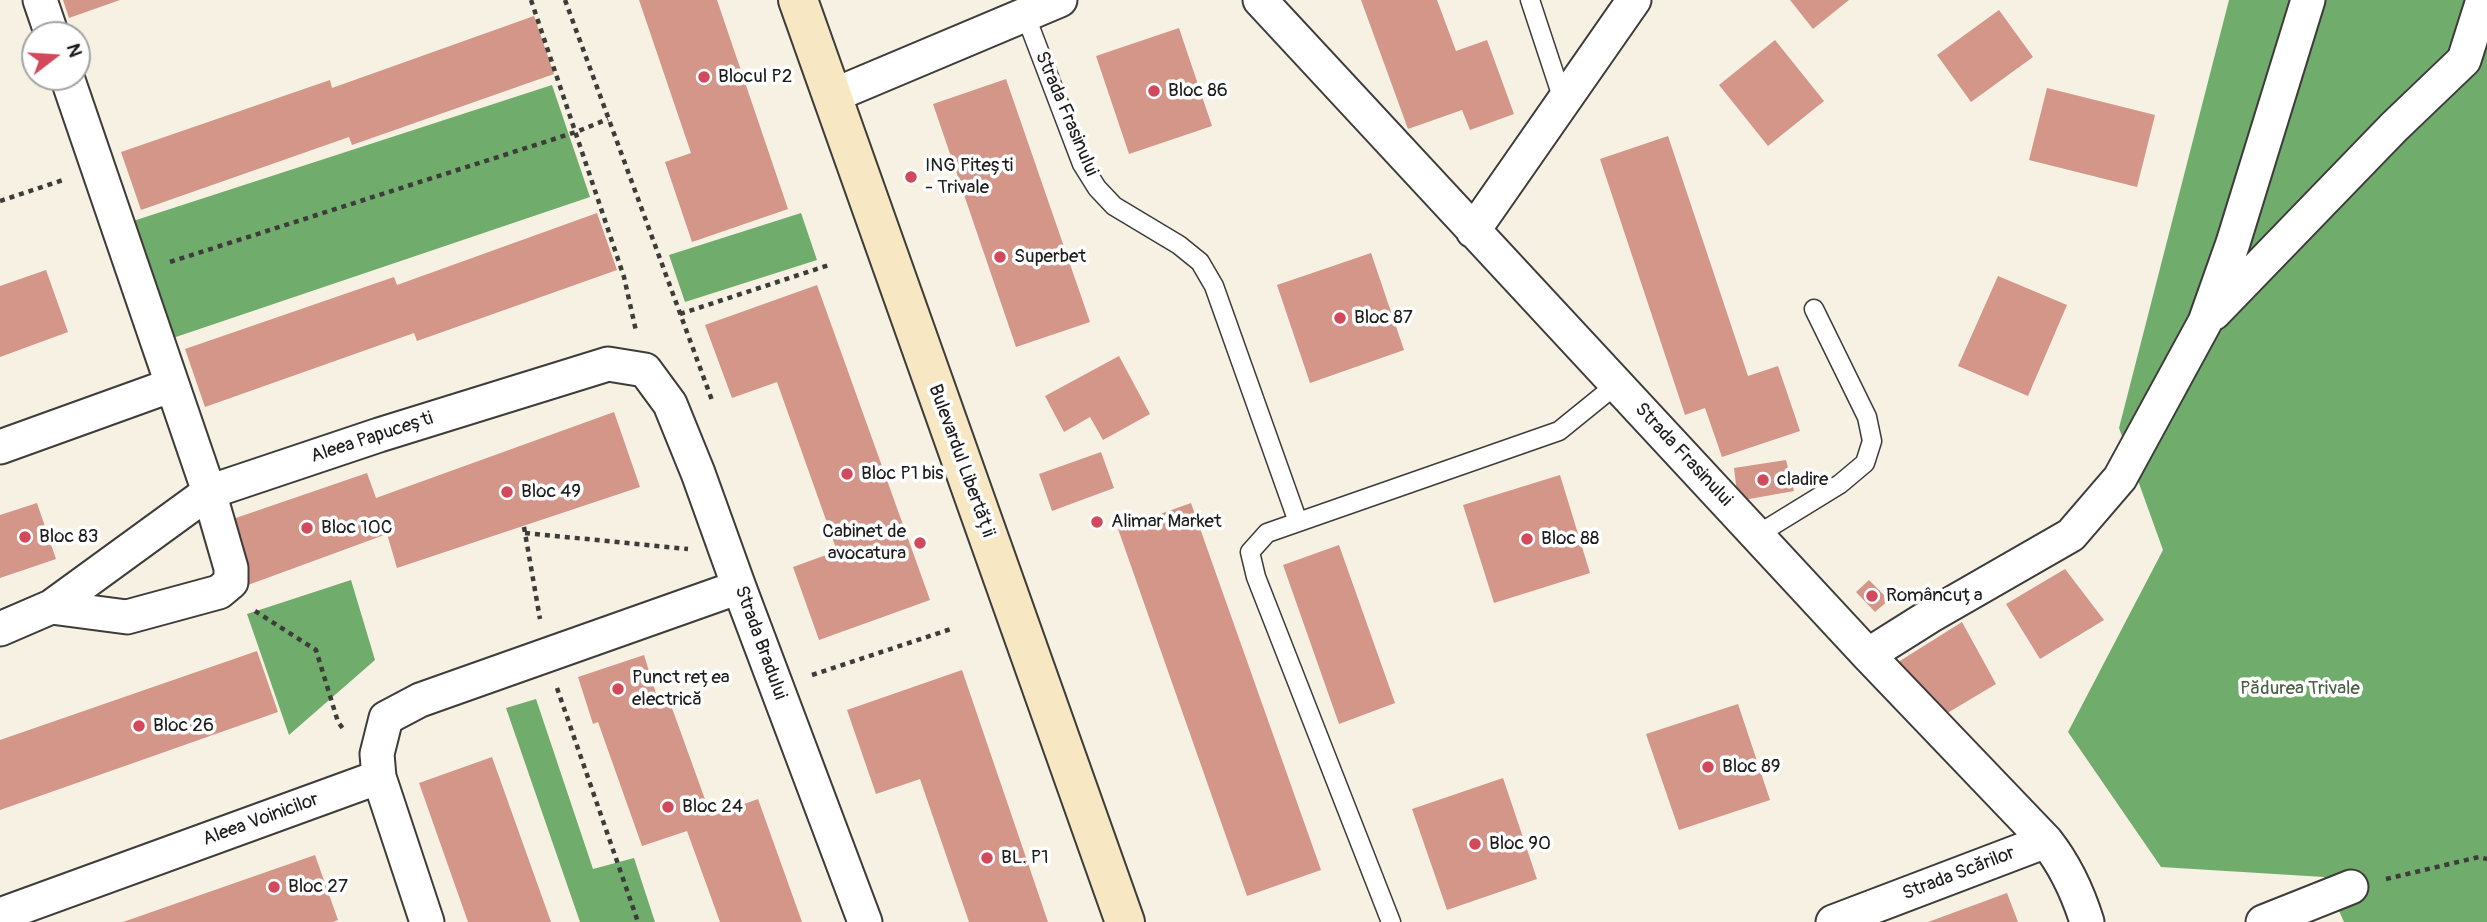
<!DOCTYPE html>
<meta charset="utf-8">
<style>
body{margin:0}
#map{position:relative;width:2487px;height:922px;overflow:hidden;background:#f6f1e2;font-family:Pangolin,sans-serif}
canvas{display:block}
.north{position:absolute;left:21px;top:21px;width:70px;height:70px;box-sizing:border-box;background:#fff;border:2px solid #a4a4a4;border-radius:50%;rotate:73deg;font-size:19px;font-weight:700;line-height:28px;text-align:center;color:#1c1c1c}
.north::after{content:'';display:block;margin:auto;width:24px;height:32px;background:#d1495b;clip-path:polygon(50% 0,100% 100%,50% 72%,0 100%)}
</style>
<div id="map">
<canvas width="2487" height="922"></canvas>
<div class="north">N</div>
</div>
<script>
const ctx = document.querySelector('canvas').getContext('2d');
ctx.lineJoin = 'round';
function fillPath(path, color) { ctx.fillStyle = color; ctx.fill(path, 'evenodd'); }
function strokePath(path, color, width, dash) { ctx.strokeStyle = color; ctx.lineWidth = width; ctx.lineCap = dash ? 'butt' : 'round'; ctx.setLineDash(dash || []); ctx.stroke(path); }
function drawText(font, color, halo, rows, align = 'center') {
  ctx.font = font + ' Pangolin,sans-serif'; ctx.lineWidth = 7; ctx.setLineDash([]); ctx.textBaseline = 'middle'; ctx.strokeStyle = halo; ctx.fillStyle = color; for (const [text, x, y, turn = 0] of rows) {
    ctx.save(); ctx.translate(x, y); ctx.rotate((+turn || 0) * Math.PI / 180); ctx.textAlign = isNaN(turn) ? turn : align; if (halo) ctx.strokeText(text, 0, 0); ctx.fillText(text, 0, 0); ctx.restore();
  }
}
const forest = new Path2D(`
 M2229,0H2487V922H2344L2324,877L2161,867L2068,732L2163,550L2119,428Z
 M552,85L590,197L167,340L127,223Z
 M801,213L817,260L685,302L669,255Z
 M351,580L375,660L289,735L247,614Z
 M536,699L593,869L634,858L655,922H580L506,708Z`);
const building = new Path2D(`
 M63,0H120L69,18Z
 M639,0H717L788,209L692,242L665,162L691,153Z
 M1361,0H1437L1456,51L1487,40L1514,114L1470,130L1462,110L1408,129Z
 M1790,0H1849L1813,29Z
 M1999,10L2033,57L1971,102L1937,55Z
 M534,16L554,74L352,145L349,137L141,210L121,152L330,80L332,88Z
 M1179,28L1212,126L1129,154L1096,56Z
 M1775,40L1824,101L1768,146L1719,85Z
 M1006,79L1090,322L1016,347L933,104Z
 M2047,88L2155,115L2137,187L2029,160Z
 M1668,136L1748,376L1778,366L1800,431L1722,457L1705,408L1685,415L1600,159Z
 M597,213L617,270L417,341L414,333L205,407L185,349L394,277L397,285Z
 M1371,253L1404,350L1310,383L1277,285Z
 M46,270L68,332L0,357V286Z
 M1998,276L2067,305L2028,396L1958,366Z
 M817,285L930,600L819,640L793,567L837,551L777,382L732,398L705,325Z
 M1119,356L1150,414L1103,440L1090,417L1064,432L1045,396Z
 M614,412L640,487L397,568L387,534L248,585L227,521L367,473L376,498Z
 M1101,452L1114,488L1052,511L1039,474Z
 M1786,460L1794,491L1738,501L1734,468Z
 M1560,475L1590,573L1494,603L1463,505Z
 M37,503L56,559L0,578V515Z
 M1191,503L1321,870L1247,896L1118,529Z
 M1339,545L1395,703L1339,724L1283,565Z
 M2065,569L2104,620L2040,659L2006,604Z
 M1869,580L1889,600L1875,612L1856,592Z
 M1962,622L1996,684L1944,715L1895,664Z
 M257,651L278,712L0,810V740Z
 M644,655L658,700L668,697L711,816L758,799L802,922H720L687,831L642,846L598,722L593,724L578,677Z
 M962,670L1048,922H969L920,779L876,794L847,710Z
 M1738,704L1770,800L1679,830L1646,734Z
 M492,757L551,922H468L419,783Z
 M1503,778L1537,879L1447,910L1412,809Z
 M315,855L338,920L333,922H123Z
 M2007,893L2018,922H1928Z`);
const path = new Path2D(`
 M531,0L624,277L636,331
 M565,0L713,403
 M0,201L66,179
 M170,262L576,132L608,119
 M680,314L829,265
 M524,527L540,619
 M525,533L688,549
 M255,611L316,650L338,722L345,731
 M812,675L954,628
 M557,688L638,922
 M2386,879L2479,857L2487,859`);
const lane = new Path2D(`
 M1530,0L1564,103
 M1025,14L1082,164L1097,188L1114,206L1179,245L1200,262L1214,286L1298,522
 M1757,535L1840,484L1865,463L1872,441L1867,417L1814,309
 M1391,922L1256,577L1250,552L1267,533L1559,431L1617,384`);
const street = new Path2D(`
 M40,0L52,35
 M1260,0L1868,655L2046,841C2065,865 2078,893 2087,922
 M67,77L209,492L379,435L608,364L645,370L670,404L698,473L739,587L865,922
 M832,96L1060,0
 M1473,231L1634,0
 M2214,313L2394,127L2464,60L2483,0
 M0,447L172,385
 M0,629L51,607L127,617L219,592L231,582V568L209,492L51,607
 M1868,655L1930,616L2071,535L2120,478L2205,322L2233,243L2308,0
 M0,915L379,777
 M427,922L379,777L377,754L386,718L420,700L739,587
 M1833,922L2046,841
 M2263,922L2351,887`);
const secondary = new Path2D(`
 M798,0L1125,922`);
const markers = [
 [704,77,7,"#d1495b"],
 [1154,91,7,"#d1495b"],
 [911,177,7,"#d1495b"],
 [1000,257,7,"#d1495b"],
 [1340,318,7,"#d1495b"],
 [847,474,7,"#d1495b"],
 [1763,480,7,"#d1495b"],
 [507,492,7,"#d1495b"],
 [1097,522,7,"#d1495b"],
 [307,528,7,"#d1495b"],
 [25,537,7,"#d1495b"],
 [1527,539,7,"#d1495b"],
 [920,543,7,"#d1495b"],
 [1872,596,7,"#d1495b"],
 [618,689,7,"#d1495b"],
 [139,726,7,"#d1495b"],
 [1708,767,7,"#d1495b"],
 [668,807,7,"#d1495b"],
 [1475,844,7,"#d1495b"],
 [987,858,7,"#d1495b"],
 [274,887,7,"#d1495b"]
];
const poiNames = [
 ["Blocul P2",718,77],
 ["Bloc 86",1168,91],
 ["ING Pitești",925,166],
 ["- Trivale",925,188],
 ["Superbet",1014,257],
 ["Bloc 87",1354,318],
 ["Bloc P1 bis",861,474],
 ["cladire",1777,480],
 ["Bloc 49",521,492],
 ["Alimar Market",1111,522],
 ["Bloc 10C",321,528],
 ["Cabinet de",906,532,"right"],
 ["avocatura",906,554,"right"],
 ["Bloc 83",39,537],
 ["Bloc 88",1541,539],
 ["Româncuța",1886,596],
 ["Punct rețea",632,678],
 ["electrică",632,700],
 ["Bloc 26",153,726],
 ["Bloc 89",1722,767],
 ["Bloc 24",682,807],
 ["Bloc 90",1489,844],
 ["BL. P1",1001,858],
 ["Bloc 27",288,887]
];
const streetNames = [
 ["Strada Frasinului",1066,114,67],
 ["Aleea Papucești",372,438,-18],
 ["Strada Frasinului",1683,455,47],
 ["Bulevardul Libertății",961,461,70],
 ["Strada Bradului",760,643,70],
 ["Aleea Voinicilor",261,820,-20],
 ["Strada Scărilor",1959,874,-21]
];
const parkNames = [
 ["Pădurea Trivale",2300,689]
];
fillPath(forest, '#70ac6c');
fillPath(building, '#d39689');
strokePath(lane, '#3d3c3a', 21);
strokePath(street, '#3d3c3a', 37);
strokePath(secondary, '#3d3c3a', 42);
strokePath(path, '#3d3c3a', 4.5, [5, 5]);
strokePath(lane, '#fff', 18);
strokePath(street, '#fff', 33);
strokePath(secondary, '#f7e8c3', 38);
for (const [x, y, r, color] of markers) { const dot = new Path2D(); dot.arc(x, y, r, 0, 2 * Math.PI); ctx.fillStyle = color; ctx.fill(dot); strokePath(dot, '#fff', 2.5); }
drawText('19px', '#1c1c1c', '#fff', poiNames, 'left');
drawText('19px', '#1c1c1c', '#fff', streetNames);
drawText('19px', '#486042', '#fff', parkNames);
</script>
